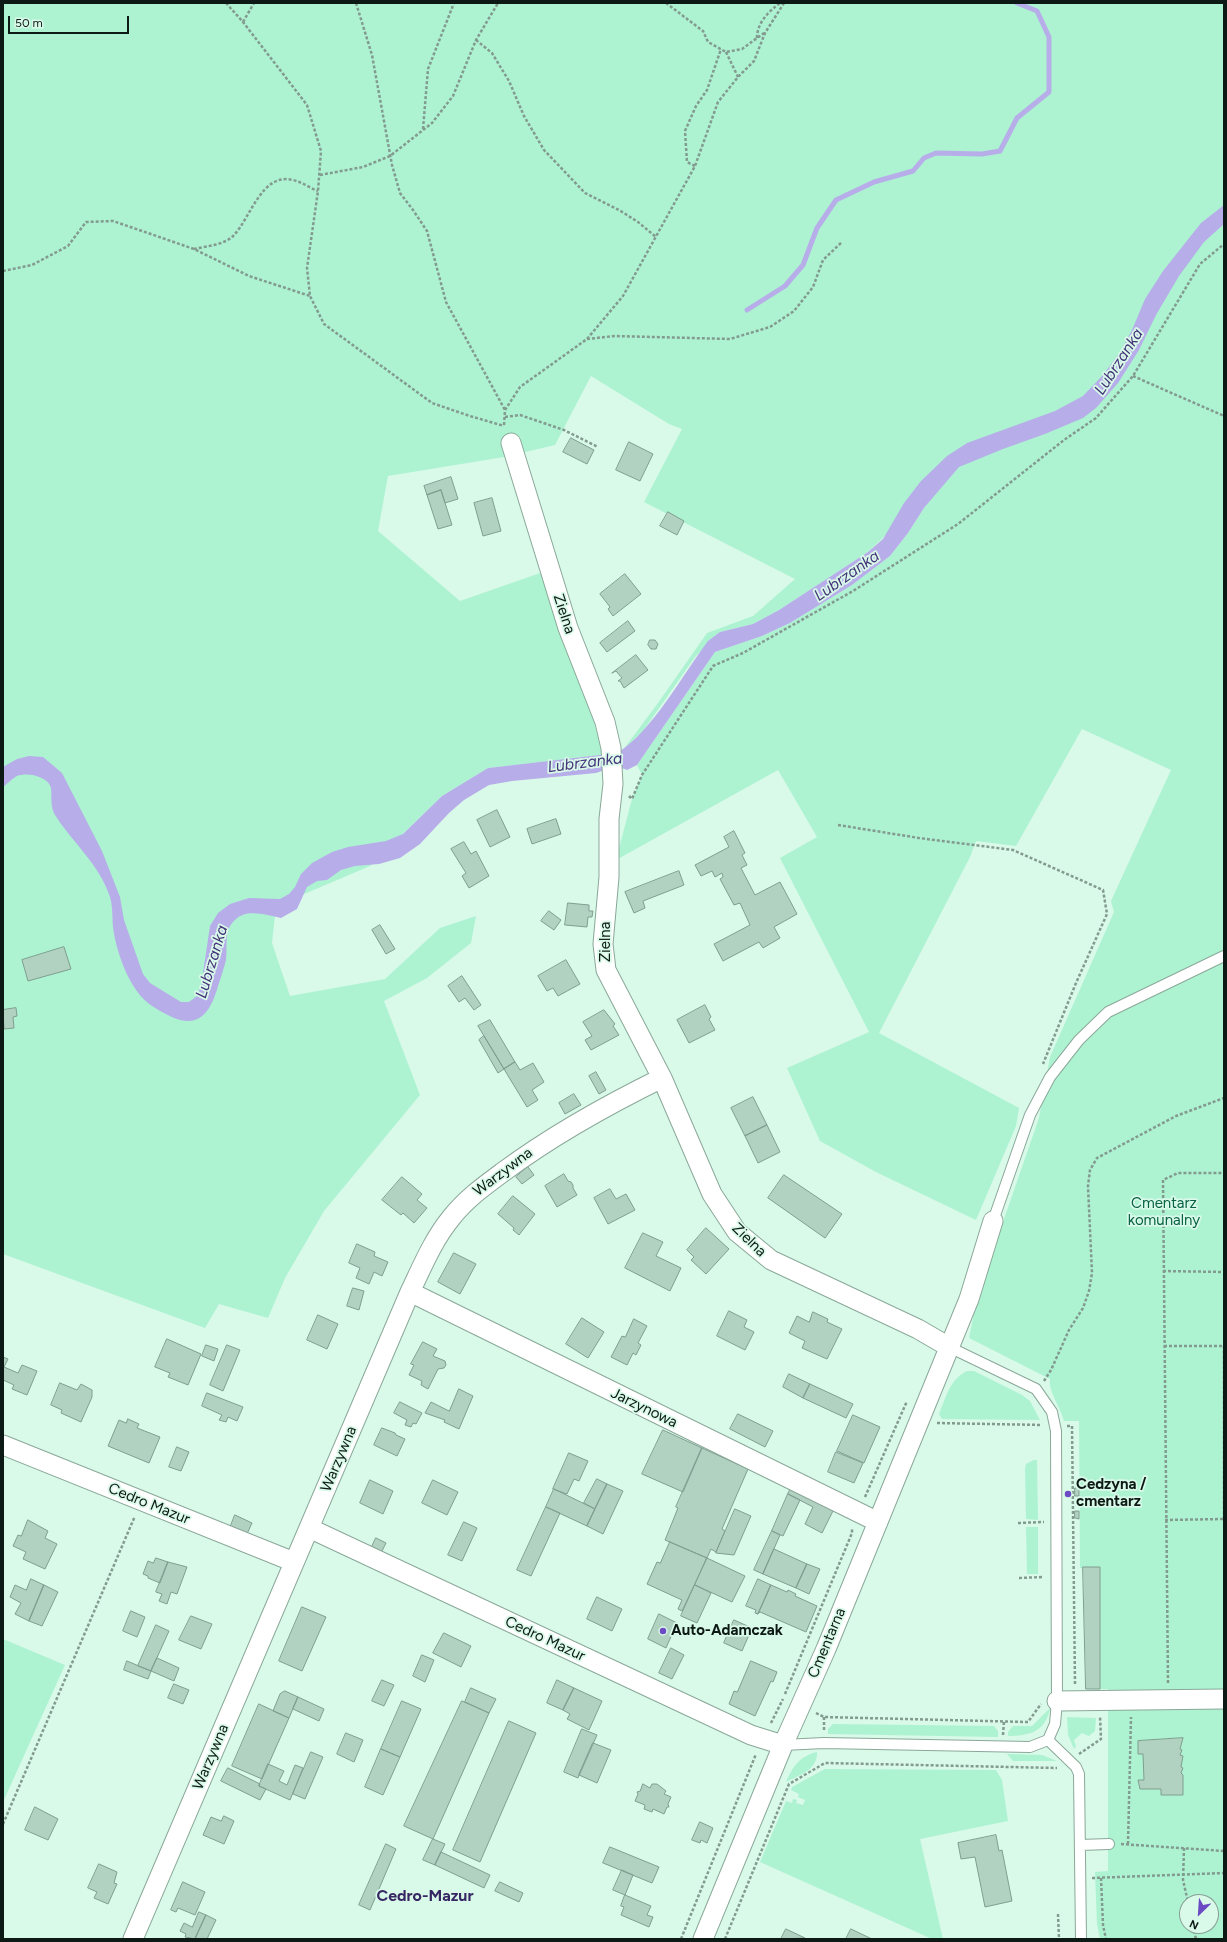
<!DOCTYPE html>
<style>
body{margin:0}
#map{position:relative;width:1227px;height:1942px;overflow:hidden;background:#d9f9e9;font-family:Figtree,sans-serif}
canvas{display:block}
.frame{position:absolute;inset:0;border:4px solid #0d1914;pointer-events:none}
.north{position:absolute;left:1179px;top:1894px;width:40px;height:40px;box-sizing:border-box;background:#d9f9e9;border:1px solid #879f94;border-radius:50%;rotate:205deg;font-size:11px;font-weight:700;line-height:16px;text-align:center;color:#0d1914}
.north::after{content:'';display:block;margin:auto;width:14px;height:18px;background:#6c4ac3;clip-path:polygon(50% 0,100% 100%,50% 72%,0 100%)}
.scale{position:absolute;left:8px;top:16px;width:121px;height:18px;box-sizing:border-box;border:2px solid #0d1914;border-top:0;padding-left:5px;font-size:12px;line-height:14px;white-space:nowrap;color:#0d1914;-webkit-text-stroke:3px #d9f9e9;paint-order:stroke}
</style>
<div id="map">
<canvas width="1227" height="1942"></canvas>
<div class="frame"></div>
<div class="north">N</div>
<div class="scale">50 m</div>
</div>
<script>
const ctx = document.querySelector('canvas').getContext('2d');
ctx.lineJoin = 'round';
function fillPath(path, color) { ctx.fillStyle = color; ctx.fill(path, 'evenodd'); }
function strokePath(path, color, width, dash) { ctx.strokeStyle = color; ctx.lineWidth = width; ctx.lineCap = dash ? 'butt' : 'round'; ctx.setLineDash(dash || []); ctx.stroke(path); }
function drawText(font, color, halo, rows, align = 'center') {
  ctx.font = font + ' Figtree,sans-serif'; ctx.lineWidth = 3.5; ctx.setLineDash([]); ctx.textBaseline = 'middle'; ctx.strokeStyle = halo; ctx.fillStyle = color; for (const [text, x, y, turn = 0] of rows) {
    ctx.save(); ctx.translate(x, y); ctx.rotate((+turn || 0) * Math.PI / 180); ctx.textAlign = isNaN(turn) ? turn : align; if (halo) ctx.strokeText(text, 0, 0); ctx.fillText(text, 0, 0); ctx.restore();
  }
}
const green = new Path2D(`
 M3,3H1224V1939H1100L1097,1924L1095,1872L1108,1871V1689H1100V1568H1080L1079,1421H1064C1061,1408 1048,1391 1050,1379L969,1338L978,1294L1039,1118L1050,1057L1114,912L1111,901L1171,770L1082,729L1016,846L976,841L970,857L879,1033L1019,1108L1016,1126L976,1220L876,1172L820,1141L787,1068L869,1032L780,858L817,837L778,770L616,860L632,799L642,775L637,765L715,652L762,636L790,623L852,585L890,556L908,533L924,508L958,467L868,552L779,610L753,624L720,632L695,657L643,731L623,750L658,703L707,633L753,616L795,579L644,502L682,429L669,424L591,376L555,445L504,457L388,476L378,531L460,601L546,571L582,679L603,755L488,768L442,796L370,866L276,906L272,943L290,996L385,979L440,928L476,916L471,943L427,978L384,1001L420,1095L324,1211L285,1278L268,1318L219,1304L205,1328L3,1254ZM1187,1902H1211V1926H1187Z
 M967,1371H974L1022,1395L1030,1401L1040,1420L942,1419L939,1414C946,1397 950,1379 967,1371Z
 M1034,1460H1037L1038,1520L1026,1519L1025,1469L1026,1464Z
 M1026,1527H1038V1574H1027Z
 M3,1639L65,1665L3,1802Z
 M1049,1709H1050C1045,1732 1029,1736 1008,1736V1732L1013,1726H1032Z
 M1067,1717L1096,1718L1095,1731L1089,1736L1082,1733L1074,1740L1076,1746L1074,1749L1068,1735Z
 M833,1724L994,1726L998,1731V1737L828,1734V1729Z
 M817,1752C818,1770 799,1775 786,1782C793,1766 800,1756 817,1752Z
 M1007,1754L1042,1755L1057,1761H1013Z
 M825,1769L996,1770L1002,1780L1008,1821L920,1839L943,1939H932L760,1862L786,1801L792,1803L793,1799L797,1800L796,1803L803,1805L805,1800L798,1797L799,1794L791,1790L792,1787Z`);
const water = new Path2D(`
 M1224,205V224L1204,242L1179,276L1156,315L1139,350L1118,383L1096,408L1083,418L1045,434L1003,449L959,467L924,508L908,533L890,556L852,585L790,623L762,636L715,652L637,765L627,770C618,765 606,769 596,773L512,781L489,785L464,800L449,813L420,844L400,858L379,864L355,866L341,870L327,880L317,881L307,887L297,909L281,918C267,915 246,908 235,920C223,931 228,945 226,960C224,968 221,977 218,986C206,1029 186,1028 152,1006C130,992 116,952 113,927C112,917 113,907 110,897C100,865 72,842 55,815C50,806 52,798 51,788C48,776 27,772 17,776C13,778 7,784 3,787V767L17,759L29,756L43,757L62,773L102,851L120,897L124,920L143,974L150,983L181,1002H189L197,996L201,986L210,926L218,913L230,904L249,898L280,899L289,894L295,887L301,874L312,863L332,852L348,847L386,841L403,834L442,796L488,768L617,753C652,732 683,674 708,641L720,632L753,624L779,610L868,552L883,539L904,503L921,481L947,456L967,443L1055,411L1083,396L1103,375L1120,352L1132,330L1145,299L1163,271L1201,223Z`);
const stream = new Path2D(`
 M747,310L785,286L803,265L817,228L836,200L874,182L913,171L924,158L936,153L982,154L1000,151L1017,118L1049,92V37L1037,11L1017,3`);
const building = new Path2D(`
 M571,438L594,450L587,464L563,452Z
 M629,442L653,454L640,481L616,470Z
 M451,477L458,499L445,503L441,490L427,495L424,486Z
 M441,490L452,525L438,529L427,495Z
 M492,498L501,531L483,536L474,503Z
 M668,512L684,521L677,535L660,526Z
 M625,574L641,594L613,616L608,609L610,607L600,594Z
 M628,621L635,631L607,652L600,643Z
 M650,640H655L658,644L656,649H651L648,645Z
 M636,655L648,670L624,688L620,681H618L622,678L616,671L612,673Z
 M497,810L510,837L490,847L477,820Z
 M556,819L561,834L532,844L527,829Z
 M734,831L745,853L742,855L747,865L741,868L755,895L780,882L797,914L774,927L780,938L763,948L759,942L723,961L714,944L750,925L740,903L734,905L720,879L723,877L722,873L715,877L712,871L701,876L695,865L729,847L724,837Z
 M464,842L471,854L476,851L489,876L469,888L462,876L466,873L451,849Z
 M679,871L684,885L643,901L645,908L634,913L625,892Z
 M568,903L589,905V911H593L592,917H588L587,927L565,925Z
 M549,911L561,920L554,930L541,921Z
 M380,925L395,949L386,954L372,930Z
 M64,947L71,969L28,981L22,960Z
 M566,960L580,984L558,996L553,988L547,991L538,976Z
 M462,976L481,1005L474,1010L465,998L459,1002L448,986Z
 M705,1005L711,1017L709,1019L715,1030L689,1043L677,1020Z
 M16,1008L17,1016L13,1017L14,1028L4,1029L3,1010Z
 M604,1010L615,1024L613,1026L619,1035L591,1050L585,1040L592,1036L583,1022Z
 M490,1020L515,1062L504,1069L478,1026Z
 M484,1036L504,1069L498,1073L479,1040Z
 M515,1062L520,1070L533,1063L544,1082L532,1090L538,1100L527,1107L504,1069Z
 M596,1072L606,1090L599,1094L589,1076Z
 M574,1094L581,1105L565,1114L559,1103Z
 M753,1097L767,1125L745,1136L731,1108Z
 M767,1125L780,1152L758,1163L745,1136Z
 M528,1167L534,1175L522,1184L516,1177Z
 M564,1174L568,1181L571,1182L573,1185V1188L577,1195L557,1207L545,1186Z
 M784,1175L842,1214L825,1238L768,1198Z
 M402,1177L422,1194L417,1200L427,1208L414,1223L403,1213L401,1215L382,1200Z
 M610,1189L616,1199L626,1194L635,1210L608,1224L594,1198Z
 M513,1196L535,1214L519,1235L513,1230L514,1228L498,1214Z
 M706,1228L729,1249L706,1274L691,1260L694,1257L687,1250Z
 M643,1233L663,1242L656,1256L681,1268L670,1291L625,1268Z
 M357,1244L375,1252L374,1256L388,1262L382,1276L374,1272L369,1284L356,1278L360,1268L349,1263Z
 M454,1253L476,1264L460,1294L438,1282Z
 M353,1288L364,1291L359,1310L347,1306Z
 M729,1311L747,1320L744,1327L754,1332L745,1350L717,1336Z
 M813,1312L828,1319L827,1322L842,1329L827,1359L802,1348L805,1341L789,1333L797,1316L809,1322Z
 M318,1315L338,1324L327,1349L307,1340Z
 M582,1318L604,1332L588,1358L566,1344Z
 M634,1319L647,1326L638,1343L641,1345L636,1355L633,1353L627,1365L611,1357L622,1336L625,1337Z
 M167,1339L201,1354L188,1385L168,1377L170,1373L155,1367Z
 M423,1342L437,1349L433,1356L445,1361L446,1365L444,1368L438,1369L428,1389L421,1385L422,1381L409,1375L414,1365L411,1364Z
 M206,1345L218,1349L214,1361L202,1356Z
 M227,1345L240,1350L223,1391L210,1385Z
 M3,1357L8,1359L4,1367L18,1373L22,1365L37,1371L27,1395L12,1389L14,1385L3,1380Z
 M789,1374L810,1384L803,1398L783,1387Z
 M60,1383L77,1390L81,1384L92,1390V1397L81,1422L61,1413L62,1410L51,1405Z
 M810,1384L853,1404L846,1418L803,1398Z
 M459,1389L473,1396L459,1429L444,1422L445,1420L425,1413L431,1402L449,1411Z
 M207,1393L243,1407L237,1421L228,1417L226,1422L219,1420L222,1415L202,1406Z
 M400,1402L422,1413L416,1424L413,1423L411,1427L405,1425L407,1420L394,1413Z
 M738,1414L773,1431L765,1447L730,1429Z
 M853,1415L880,1427L864,1463L837,1451Z
 M128,1419L139,1424L137,1428L160,1437L149,1463L108,1446L119,1420L126,1423Z
 M382,1428L395,1433L396,1435L405,1439L397,1456L374,1445Z
 M663,1430L702,1448L683,1492L642,1474Z
 M177,1447L189,1452L181,1471L169,1467Z
 M702,1448L748,1469L722,1529L725,1531L716,1552L711,1549L707,1558L665,1540L678,1508L676,1507Z
 M836,1452L863,1463L854,1483L828,1472Z
 M569,1453L588,1461L579,1481L574,1479L567,1494L553,1489Z
 M597,1479L607,1484L595,1509L584,1503Z
 M370,1480L393,1491L383,1514L360,1503Z
 M433,1480L458,1492L447,1515L422,1503Z
 M607,1484L623,1491L603,1534L587,1526Z
 M791,1488L834,1509L822,1533L805,1524L813,1507L788,1494Z
 M1075,1488H1079V1496H1075Z
 M554,1489L595,1509L587,1526L546,1507Z
 M788,1494L800,1500L783,1536L772,1531Z
 M546,1507L560,1513L531,1576L517,1570Z
 M735,1509L751,1516L734,1555L716,1553Z
 M1075,1511H1079V1519L1075,1518Z
 M235,1515L252,1523L246,1536L230,1528Z
 M28,1520L48,1531L45,1538L57,1544L45,1569L23,1559L26,1552L13,1546L18,1535L21,1536Z
 M464,1522L477,1528L462,1561L448,1555Z
 M772,1531L780,1535L763,1574L754,1570Z
 M376,1538L386,1543L380,1555L370,1551Z
 M670,1542L707,1558L682,1611L678,1609L682,1600L647,1584L657,1562L660,1563Z
 M774,1549L807,1564L796,1588L763,1574Z
 M156,1558L168,1562L160,1583L148,1578V1576L143,1574L148,1561L153,1563Z
 M707,1558L745,1576L732,1602L695,1585Z
 M168,1562L187,1567L177,1594L171,1592L167,1604L159,1601L162,1594L156,1592Z
 M807,1564L820,1569L809,1594L796,1588Z
 M1083,1567H1100V1689H1086Z
 M31,1579L44,1585L29,1621L15,1614L21,1603L10,1597L15,1585L26,1590Z
 M758,1579L771,1585L758,1614L755,1613L756,1610L746,1606Z
 M44,1585L58,1592L42,1626L29,1621Z
 M695,1585L711,1593L697,1623L681,1616Z
 M771,1585L787,1592L788,1590L796,1594L795,1596L817,1606L806,1632L760,1612L758,1614Z
 M597,1597L622,1609L612,1631L587,1619Z
 M302,1607L326,1617L302,1671L279,1661Z
 M131,1611L145,1617L137,1637L123,1631Z
 M659,1614L677,1623L666,1648L648,1639Z
 M191,1616L212,1624L201,1649L179,1640Z
 M734,1620L752,1628L742,1651L724,1643Z
 M156,1625L169,1631L151,1671L138,1666Z
 M444,1633L471,1646L461,1667L433,1653Z
 M671,1648L684,1655L672,1679L659,1673Z
 M422,1655L434,1660L425,1682L413,1676Z
 M157,1658L179,1668L174,1681L151,1671Z
 M127,1661L151,1671L148,1679L124,1670Z
 M751,1661L777,1672L773,1682L771,1681L755,1716L729,1704L734,1691L737,1692Z
 M382,1680L394,1685L384,1706L372,1701Z
 M557,1680L574,1688L563,1710L547,1703Z
 M174,1684L189,1690L183,1704L168,1698Z
 M471,1688L496,1699L489,1713L465,1702Z
 M574,1688L602,1701L589,1730L567,1719L570,1714L563,1710Z
 M285,1691L298,1697L289,1718L273,1711L280,1694Z
 M298,1697L324,1709L319,1721L293,1709Z
 M402,1701L421,1709L400,1757L381,1749Z
 M462,1701L489,1713L433,1839L404,1826Z
 M259,1704L289,1718L262,1779L232,1766Z
 M509,1721L536,1733L480,1862L453,1850Z
 M582,1729L597,1735L578,1778L564,1772Z
 M346,1733L363,1740L354,1762L337,1754Z
 M1183,1738L1180,1749L1182,1750L1180,1755L1183,1756L1181,1767L1183,1768L1181,1773L1183,1775V1795H1161V1789H1140L1138,1780H1144L1143,1754H1138V1741Z
 M593,1743L611,1750L597,1783L579,1775Z
 M381,1749L400,1757L383,1795L365,1787Z
 M311,1752L323,1757L305,1799L293,1794Z
 M268,1764L284,1771L279,1781L287,1785L295,1765L303,1768L290,1800L259,1786Z
 M228,1768L260,1784L259,1786L266,1789L260,1800L221,1781Z
 M643,1784L650,1788L652,1784H657L666,1791L664,1794L671,1797L668,1804L669,1807H667L664,1814L653,1809L652,1812L644,1809L645,1805L635,1801L638,1794L637,1792L640,1791Z
 M35,1807L58,1819L48,1840L25,1830Z
 M224,1816L234,1821L224,1844L203,1835L211,1817L221,1821Z
 M700,1822L713,1828L707,1843L701,1840L700,1843L692,1840Z
 M996,1835L999,1851L1002,1850L1012,1901L985,1907L975,1857L961,1859L958,1843Z
 M433,1839L445,1844L435,1865L423,1860Z
 M386,1844L396,1849L370,1910L359,1905Z
 M610,1847L659,1867L652,1883L603,1863Z
 M441,1852L490,1875L484,1888L435,1865Z
 M99,1864L117,1872L114,1883L117,1884L108,1904L94,1898L97,1892L88,1888Z
 M622,1870L633,1875L625,1895L613,1890Z
 M183,1882L205,1892L195,1915L178,1908L176,1912L171,1910Z
 M500,1882L523,1893L519,1902L495,1891Z
 M625,1895L651,1906L647,1915L653,1917L649,1927L621,1915L624,1907L621,1906Z
 M199,1912L206,1915L195,1939L185,1937L186,1934L180,1931L184,1923L192,1927Z
 M206,1915L216,1920L207,1939H195Z
 M786,1929L805,1938L781,1939Z
 M851,1929L872,1939H846Z`);
const path = new Path2D(`
 M226,3L243,22L307,105L321,151L318,191L307,268L310,296L324,324L432,403L470,416L504,426
 M356,3L372,55L392,165L400,193L413,210L427,231L446,302L505,410
 M666,3L703,31L708,42L726,52L742,49L764,33
 M243,22L254,3
 M757,38C757,23 768,12 780,3
 M476,40L492,53L509,81L524,116L544,150L585,193L619,210L638,222L656,237
 M726,52L738,77
 M423,129L428,69L454,3
 M695,166L687,162L685,131L696,106L707,90L721,49
 M320,175L363,167L390,156L432,123L453,96L476,40L498,3
 M194,249C207,246 225,245 234,235C251,217 262,172 293,180C302,182 310,188 318,191
 M3,271L32,265L68,246L86,222L113,221L194,249L249,276L310,296
 M587,339L615,336L730,339L770,327L794,311L813,287L823,260L842,242
 M1133,376L1224,416
 M505,417L520,415L564,430L598,447
 M504,425L505,410L520,387L587,339L623,296L695,166L718,102L738,77L754,61L765,33L784,3
 M629,796L632,799L642,775L713,666L743,653L853,591L958,524L1064,440L1096,418L1133,376L1200,264L1224,244
 M838,825L919,838L1013,850L1103,890L1107,914L1076,983L1043,1064
 M1163,1271L1224,1272
 M1164,1346H1224
 M1224,1346V1519
 M1044,1381L1051,1370L1069,1330L1083,1308L1089,1291L1092,1273L1088,1186L1090,1170L1097,1158L1176,1116L1224,1098
 M937,1423L1042,1425
 M1067,1426H1072L1075,1684
 M865,1497L907,1401
 M1165,1520L1224,1519
 M1018,1523L1044,1522
 M1019,1578L1043,1577
 M1168,1683L1163,1180L1178,1173H1224
 M785,1694L852,1533V1529
 M816,1713L824,1717L1028,1722L1041,1704
 M824,1717V1731
 M771,1723L783,1699
 M1003,1735L1004,1721
 M1079,1754L1101,1739L1100,1716
 M3,1824L135,1516
 M1121,1844L1224,1851
 M1128,1844L1131,1717
 M1184,1848L1183,1880L1188,1902
 M1092,1878L1224,1873
 M1101,1878L1103,1925L1106,1939
 M1058,1914L1059,1939
 M1193,1926L1196,1939
 M681,1939L756,1754
 M725,1939L789,1784L825,1763L1057,1768`);
const lane = new Path2D(`
 M993,1221L1030,1115L1050,1077L1079,1040L1108,1012L1224,956
 M1048,1740L1076,1767L1079,1774L1081,1939
 M783,1745L824,1743L1030,1747L1048,1740L1055,1724L1057,1701L1056,1431L1052,1412L1036,1389L949,1347
 M1080,1845L1109,1844`);
const street = new Path2D(`
 M511,443L568,628L605,722L611,748L613,784L609,819V877L603,944L606,970L662,1078L712,1194L737,1232L771,1260L918,1329L949,1347
 M410,1292L878,1522
 M3,1445L294,1562
 M309,1528L751,1735L783,1745
 M1057,1701L1224,1699
 M133,1939L410,1292C422,1267 433,1240 451,1218C466,1199 484,1186 503,1172C553,1135 607,1105 662,1078
 M703,1939L783,1745L826,1649L969,1299L993,1221`);
const markers = [
 [1068,1494,4,"#6c4ac3"],
 [663,1631,4,"#6c4ac3"]
];
const streetNames = [
 ["Zielna",564,614,72],
 ["Zielna",606,942,-90],
 ["Warzywna",503,1172,-37],
 ["Zielna",749,1240,44],
 ["Jarzynowa",644,1408,26],
 ["Warzywna",339,1459,-67],
 ["Cedro Mazur",149,1504,22],
 ["Cedro Mazur",545,1639,25],
 ["Cmentarna",827,1643,-67],
 ["Warzywna",211,1757,-67]
];
const parkNames = [
 ["Cmentarz",1164,1204],
 ["komunalny",1164,1221]
];
const poiNames = [
 ["Cedzyna /",1076,1485],
 ["cmentarz",1076,1502],
 ["Auto-Adamczak",671,1631]
];
const waterNames = [
 ["Lubrzanka",1119,362,-57],
 ["Lubrzanka",847,576,-35],
 ["Lubrzanka",585,763,-7],
 ["Lubrzanka",212,962,-73]
];
const neighbourhoodNames = [
 ["Cedro-Mazur",425,1896]
];
fillPath(green, '#adf3d2');
fillPath(water, '#b7aee9');
strokePath(stream, '#b7aee9', 5);
fillPath(building, '#b1d1c1');
strokePath(building, '#809e8f', 1);
strokePath(lane, '#8aa899', 12);
strokePath(street, '#8aa899', 21);
strokePath(path, '#839a8f', 2.5, [3, 2]);
strokePath(lane, '#fff', 10);
strokePath(street, '#fff', 19);
for (const [x, y, r, color] of markers) { const dot = new Path2D(); dot.arc(x, y, r, 0, 2 * Math.PI); ctx.fillStyle = color; ctx.fill(dot); strokePath(dot, '#d9f9e9', 1.5); }
drawText('15px', '#0d1914', '#d9f9e9', streetNames);
drawText('15px', '#096245', '#d9f9e9', parkNames);
drawText('bold 15px', '#0d1914', '#d9f9e9', poiNames, 'left');
drawText('italic 16px', '#453479', '#d9f9e9', waterNames);
drawText('bold 16px', '#362762', '#d9f9e9', neighbourhoodNames);
</script>
